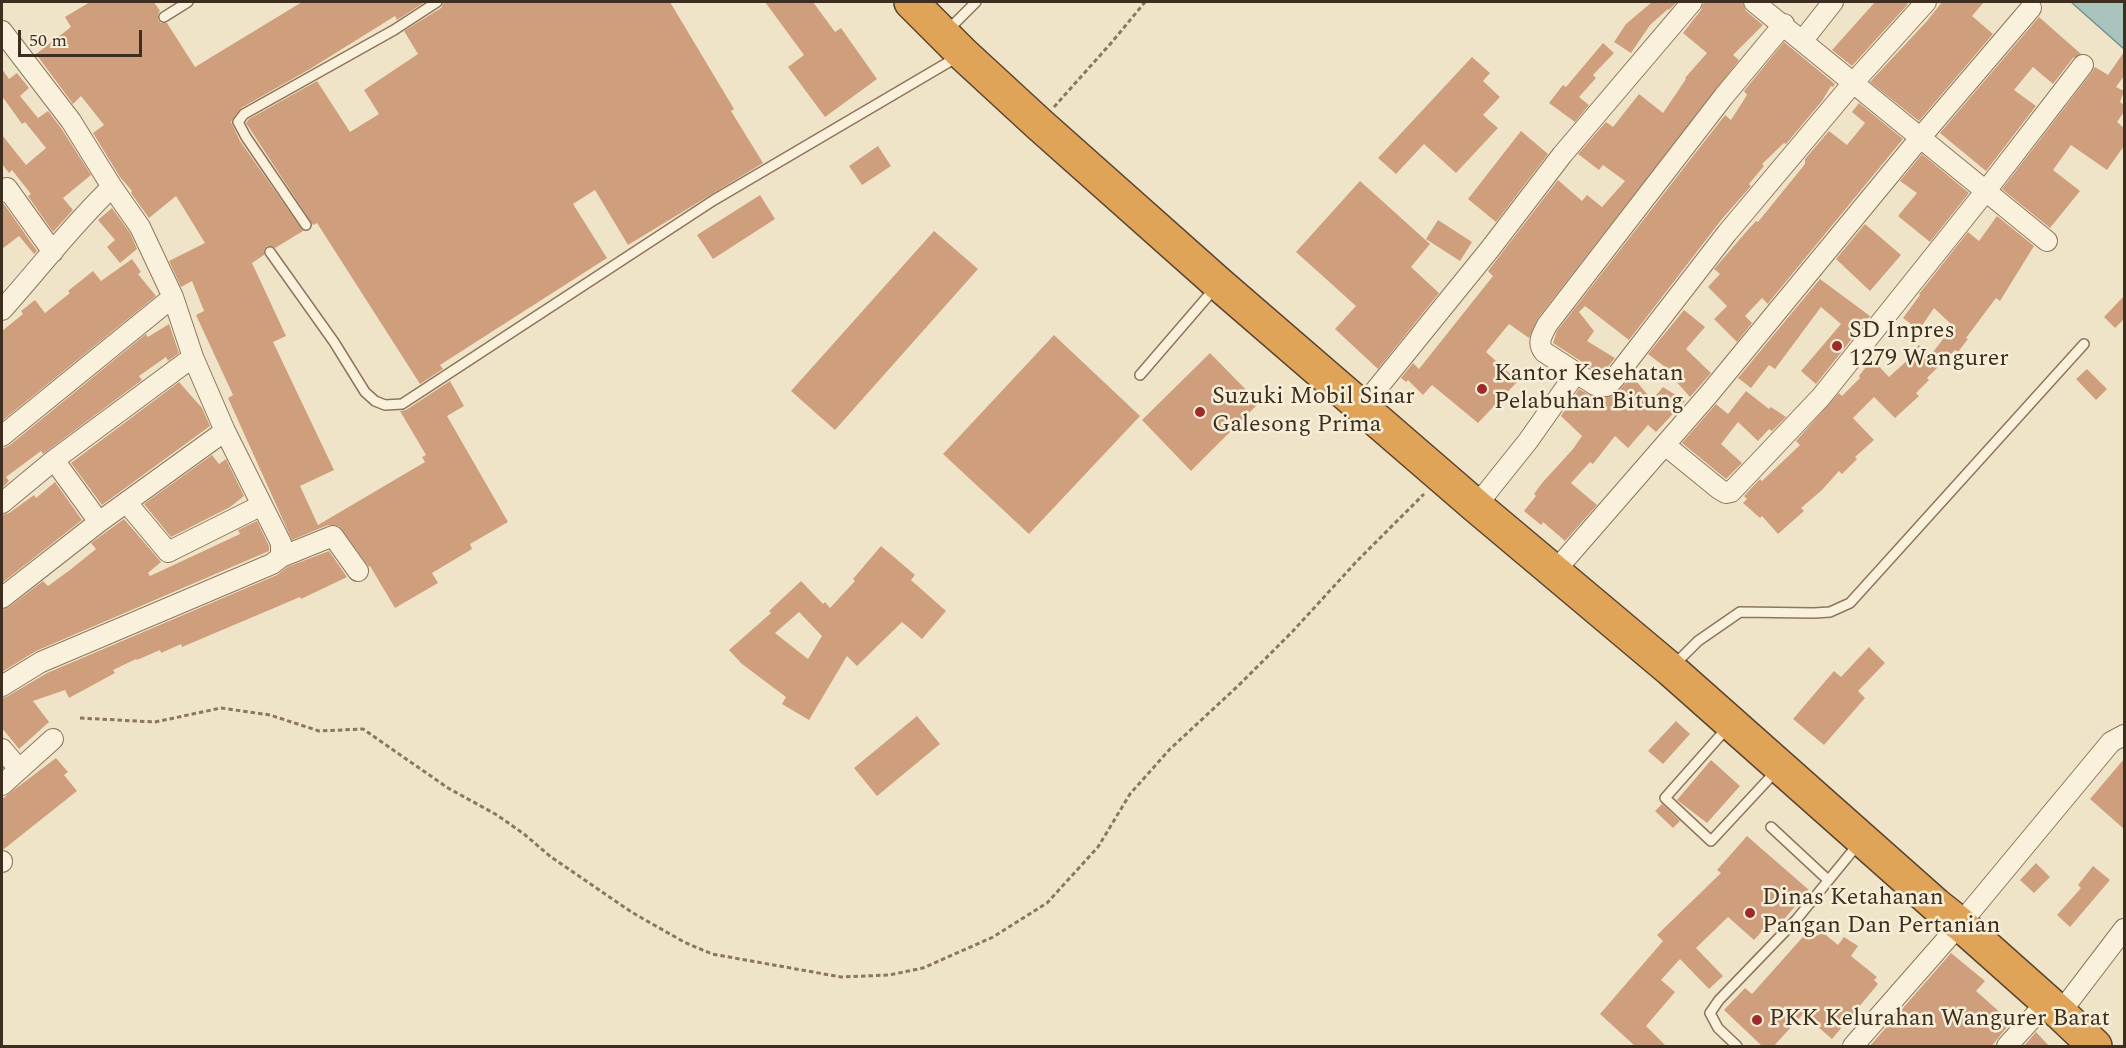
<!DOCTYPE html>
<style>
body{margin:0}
#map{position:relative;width:2126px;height:1048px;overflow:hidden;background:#f0e4c8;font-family:Spectral,serif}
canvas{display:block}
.frame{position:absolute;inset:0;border:3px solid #3d2e20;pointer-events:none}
.scale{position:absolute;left:18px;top:30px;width:124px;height:27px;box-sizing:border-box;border:3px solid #3d2e20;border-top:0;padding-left:8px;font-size:18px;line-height:21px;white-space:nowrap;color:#3d2e20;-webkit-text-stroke:4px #f7eed8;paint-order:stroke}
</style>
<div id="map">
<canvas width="2126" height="1048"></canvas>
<div class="frame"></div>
<div class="scale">50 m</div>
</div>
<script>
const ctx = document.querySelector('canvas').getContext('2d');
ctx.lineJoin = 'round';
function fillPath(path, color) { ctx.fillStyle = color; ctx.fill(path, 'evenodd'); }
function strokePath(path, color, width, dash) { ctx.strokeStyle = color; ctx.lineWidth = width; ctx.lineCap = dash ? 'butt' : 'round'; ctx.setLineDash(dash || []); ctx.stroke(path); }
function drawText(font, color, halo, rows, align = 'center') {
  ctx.font = font + ' Spectral,serif'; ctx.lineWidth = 5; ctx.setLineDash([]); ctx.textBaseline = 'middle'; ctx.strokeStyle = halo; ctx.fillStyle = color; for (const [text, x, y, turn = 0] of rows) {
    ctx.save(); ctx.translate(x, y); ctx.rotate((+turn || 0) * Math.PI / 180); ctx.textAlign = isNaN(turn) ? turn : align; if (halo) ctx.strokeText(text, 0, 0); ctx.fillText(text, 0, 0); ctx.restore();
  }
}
const water = new Path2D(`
 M2071,2H2124V49Z`);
const building = new Path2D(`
 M90,2H154L160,11L158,14V20L161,23H167L195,67L302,2H425L397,20L395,16L310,69L241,108L231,122L240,141L303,231L275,248L272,246H267L264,250V255L252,263L286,336L273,342L334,470L300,486L318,525L425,462L422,457L426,455L400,411L406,410L450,381L464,406L447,416L508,522L470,544L472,549L432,573L438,583L395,608L370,566L369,567L339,526L328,525L292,540L228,398L233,395L196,315L204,311L192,281L181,287L169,261L205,243L176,196L149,218L131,193L132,191L120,177L93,133L104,125L81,96L73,104L36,54L71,27L65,17Z
 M444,2H670L734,109L731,111L763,163L628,245L595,190L573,204L607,258L440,365L443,369L420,384L317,223L313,225L246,123L249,119L317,81L350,132L379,114L364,90L418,54L404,31L441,8Z
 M765,2H813L835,32L841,28L877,79L825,117L788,67L804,55Z
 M1652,2H1677L1669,10L1668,9L1650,25L1631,53L1614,42L1626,24Z
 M1704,2H1742L1746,11L1763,25L1733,55L1739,60L1538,318L1529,338L1509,324L1486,352L1518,381L1478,423L1432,385L1423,395L1408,380L1406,382L1401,378L1413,363L1419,369L1493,276L1488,271L1558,180L1582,201L1587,195L1602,207L1625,181L1603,165L1599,170L1578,154L1606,122L1613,127L1639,94L1663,113L1686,79L1685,78L1707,53L1683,33L1701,10Z
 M1875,2H1905L1908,4L1852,66L1832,50Z
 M1942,2H1984L1972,16L1993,34L1919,121L1870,82L1927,21Z
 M2039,17L2081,54L2073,58L2053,84L2033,67L2014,90L2036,106L1986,171L1940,133Z
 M1784,42L1835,84L1833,87L1831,86L1822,101L1786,144L1784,143L1762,164L1764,166L1749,184L1751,186L1722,219L1629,340L1585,306L1579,312L1594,331L1587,341L1615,358L1602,374L1599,373L1553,343L1557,331L1725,115L1731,120L1747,95L1744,91Z
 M1603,43L1614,53L1593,75L1596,78L1579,97L1589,105L1575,122L1549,103L1563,85L1566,87Z
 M2124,52V76L2116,87L2124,91L2120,102L2124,105V112L2117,122L2124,128V146L2107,170L2071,145L2053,170L2080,191L2050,228L2002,189L2092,72L2095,67L2108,75Z
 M1472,57L1490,73L1483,81L1500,97L1483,115L1498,128L1456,173L1424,144L1396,174L1378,158Z
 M2,69L9,79L17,73L29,88L20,96L38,118L48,111L61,128L91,175L63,198L73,210L53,232L28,196L31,194L12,170L9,173L2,164V135L26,165L46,148L25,122L22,124L2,96Z
 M1859,103L1903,139L1770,301L1768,304L1762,298L1745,316L1752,323L1737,342L1714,319L1727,306L1708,287L1720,274L1714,269L1746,232L1756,221L1758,222L1805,164V159L1829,131L1847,145L1865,123L1852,112Z
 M1521,131L1548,154L1496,222L1468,199Z
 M878,146L891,166L862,185L849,166Z
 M1922,154L1969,193L1930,242L1898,216L1917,193L1900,181Z
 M1360,181L1430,244L1411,267L1439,293L1378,369L1335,329L1356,306L1296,252Z
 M760,195L775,219L713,259L697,235Z
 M2,204H4L37,251L34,254L19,236L2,249Z
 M112,208L130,233L137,249L120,263L107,247L115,240L98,220Z
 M1997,216L2034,246L2000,301L1996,298L1966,338L1968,339L1958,352L1955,350L1927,378L1929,380L1916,393L1919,396L1895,418L1874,397L1853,418L1874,440L1855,457L1857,459L1842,474L1839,471L1822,490L1801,508L1804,511L1778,534L1762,516L1760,518L1743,503L1747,499L1744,496L1760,479L1762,481L1800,445L1796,441L1839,393L1842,396L1860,378L1859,376L1872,359L1889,377L1911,357L1909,355L1919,345L1930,356L1953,326L1934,308L1919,330L1903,318L1920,295L1919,294L1968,232L1979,241Z
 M1438,220L1472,242L1460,261L1426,239Z
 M1865,224L1901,255L1870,291L1836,259Z
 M934,231L978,269L835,430L791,391Z
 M132,259L141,272L138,274L156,296L2,421V331L23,314L21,311L35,300L45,313L70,293L68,291L93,271L101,281Z
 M1820,279L1870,316L1816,384L1801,371L1841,324L1821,307L1775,369L1769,365L1751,388L1738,378Z
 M2124,296V319L2115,328L2104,317Z
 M1684,310L1705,327L1686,349L1711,373L1690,397L1674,379L1677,376L1648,354Z
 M169,324L179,353L168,361L166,357L139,376L142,380L43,454L41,451L6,477L9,481L2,488V449L10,445L146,334L148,337Z
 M1054,335L1140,416L1029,534L943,454Z
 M1210,353L1259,403L1191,471L1142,420Z
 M2087,369L2107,389L2096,400L2076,379Z
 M1632,376L1652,400L1663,387L1685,401L1656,432L1648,425L1628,448L1615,436L1593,464L1590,462L1571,483L1597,505L1565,541L1543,522L1541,525L1524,511L1536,496L1534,494L1542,483L1573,449L1582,436L1561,416L1579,389L1593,397H1611L1622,387Z
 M179,382L202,408L210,426L102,505L71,463Z
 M1746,391L1769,409L1771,407L1786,417L1772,431L1769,429L1758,441L1738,422L1721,444L1742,463L1726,479L1682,443L1716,404L1728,414Z
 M212,455L219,464L226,459L244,496L230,507L171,537L144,504Z
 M55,482L82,520L2,583V515L9,513L34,495L36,498Z
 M124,519L161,562L148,573L150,576L240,534L238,530L257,521L269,546V551L36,651L2,672V610L9,607L43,581L48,586L70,570L96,549L91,543Z
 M881,546L915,575L911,580L946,611L922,639L902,622L857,666L847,656L809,720L782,704L786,697L742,664L729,650L771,613L769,611L801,581L823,604L825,602L830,608L855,581L853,579ZM799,612L822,636L808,659L775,633Z
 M329,551L347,577L301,599L300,597L182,647L181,644L161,653L160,650L137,660L136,659L113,670L115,673L69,698L65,690L33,701L49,722L19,749L2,728V698L8,696L47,673L277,575L287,567Z
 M1869,647L1885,663L1858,691L1865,698L1824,745L1793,719L1834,671L1841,677Z
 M917,716L940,744L877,796L854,768Z
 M1676,721L1690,734L1663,764L1648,751Z
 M56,758L68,772L64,775L77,791L4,849H2V799Z
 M2124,759V829L2090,799Z
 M1711,760L1740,786L1707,823L1677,800Z
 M1662,804L1680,821L1673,828L1655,811Z
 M1747,836L1809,890L1780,924L1773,919L1754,940L1728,917L1696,948L1723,976L1709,989L1680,959L1661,980L1675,992L1646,1026L1667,1047H1636L1600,1014L1663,941L1657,935L1721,873L1717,870Z
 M2036,863L2050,877L2034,893L2020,880Z
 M2093,866L2110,880L2070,927L2057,915L2081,888L2078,885Z
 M1809,930L1817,936L1821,931L1838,945L1844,937L1858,946L1851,956L1877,977L1874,980L1878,984L1832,1039L1803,1014L1773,1047H1763L1724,1010L1745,988L1752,994Z
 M1951,953L1985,981L1976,991L2011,1022L1991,1047H1869Z
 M2036,1032L2050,1047H2023Z`);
const path = new Path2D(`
 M1054,107L1112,42L1145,2
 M80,718L155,722L221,708L270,715L319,731L363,729L448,788L497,815L524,834L551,857L633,913L684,942L712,954L841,977L889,975L923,968L993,937L1047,903L1098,847L1130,794L1170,749L1239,685L1293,631L1357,561L1424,494`);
const lane = new Path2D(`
 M164,17L188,2
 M948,30L976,2
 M306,225L246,137L238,122L244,114L394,30L437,2
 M270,252L334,342L365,392L375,401L385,405L402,404L714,200L959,56
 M1140,375L1215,288
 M1674,665L1698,641L1740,612L1814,613L1830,612L1850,603L2084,344
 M1727,728L1665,798L1711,841L1777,770
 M1771,827L1828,880
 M1737,1046L1718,1028L1710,1013L1719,1000L1796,920L1859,843`);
const street = new Path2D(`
 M1754,2L2047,241
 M1784,24L1724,96L1547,325C1543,334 1536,342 1544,352L1595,385L1607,386L1614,379L1727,233L1853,83L1926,2
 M2,31L71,121L112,187L140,227L173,297L193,357L225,431L281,543V557L272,564L41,662L2,686
 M1803,40L1833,2
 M2,192L7,188L53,252
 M2,310C39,269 72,225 112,187
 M1362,407L1490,249L1562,155L1692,2
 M2,436L173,297
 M1665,445L1719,489L1726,493L1731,492L1821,397L1985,192L2083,65
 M54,460L99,522
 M2,503L54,460L193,357
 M127,503L168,552L262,505
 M1476,506L1528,441L1576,373
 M281,557L333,536L358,571
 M1555,571L1709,394L1920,138L2031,8
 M2,598L99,522L225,431
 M2,749L19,769
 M2,785L53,739
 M2,861V862
 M2060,1013L2124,929
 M1853,1046L1960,924L2111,742L2124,735
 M2007,1046L2047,1002`);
const highway = new Path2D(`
 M911,2L963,54L1039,124L1219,284L1476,506L1670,669L1936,905L1960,924L2060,1013L2095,1046`);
const markers = [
 [1837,346,6,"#9e2a2b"],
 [1482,389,6,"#9e2a2b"],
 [1200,412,6,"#9e2a2b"],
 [1750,913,6,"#9e2a2b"],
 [1757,1020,6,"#9e2a2b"]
];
const poiNames = [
 ["SD Inpres",1849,332],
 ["1279 Wangurer",1849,360],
 ["Kantor Kesehatan",1494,375],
 ["Pelabuhan Bitung",1494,403],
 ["Suzuki Mobil Sinar",1212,398],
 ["Galesong Prima",1212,426],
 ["Dinas Ketahanan",1762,899],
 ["Pangan Dan Pertanian",1762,927],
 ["PKK Kelurahan Wangurer Barat",1769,1020]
];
fillPath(water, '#a9c4bc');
strokePath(water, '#6f938a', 1.5);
fillPath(building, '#cf9f7d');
strokePath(lane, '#8d765c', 12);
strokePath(street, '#8d765c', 22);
strokePath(highway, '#5b4430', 36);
strokePath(path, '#8d765c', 3, [4.5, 3]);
strokePath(lane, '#faf1dc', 9);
strokePath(street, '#faf1dc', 20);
strokePath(highway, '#e0a458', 33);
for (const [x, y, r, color] of markers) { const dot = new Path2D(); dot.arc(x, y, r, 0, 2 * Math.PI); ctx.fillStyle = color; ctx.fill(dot); strokePath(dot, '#f7eed8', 2); }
drawText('24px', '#3d2e20', '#f7eed8', poiNames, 'left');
</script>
